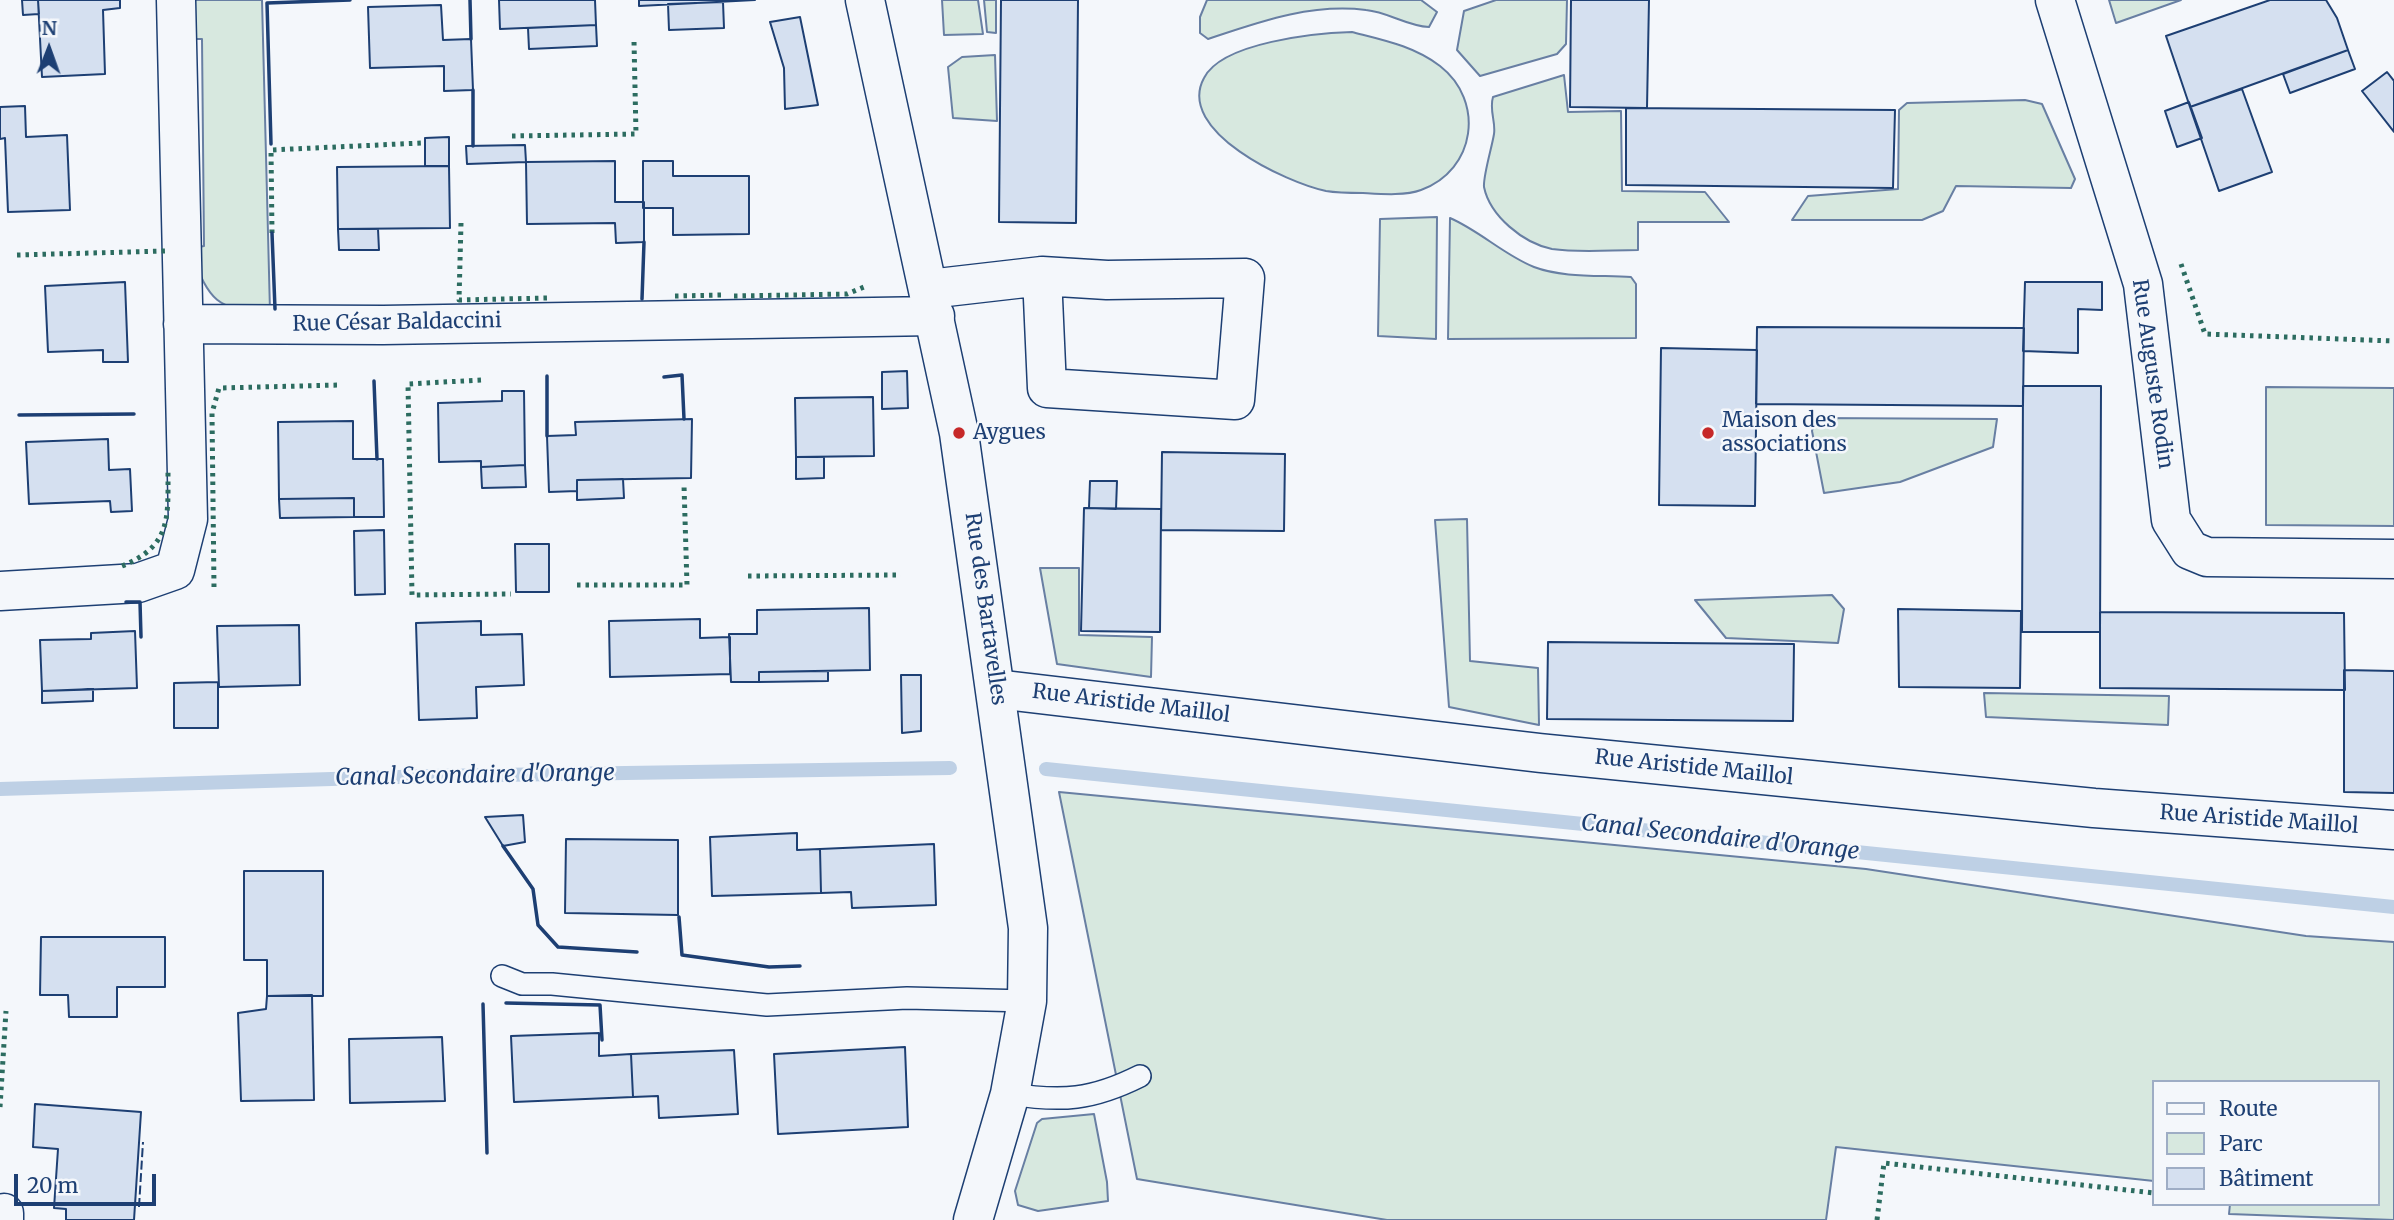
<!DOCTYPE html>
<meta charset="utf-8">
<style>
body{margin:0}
#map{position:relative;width:2394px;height:1220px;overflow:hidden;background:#f4f7fb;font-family:Merriweather,serif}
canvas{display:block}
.legend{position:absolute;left:2152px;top:1080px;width:228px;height:126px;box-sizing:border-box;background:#f4f7fb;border:2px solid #9eadc5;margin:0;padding:9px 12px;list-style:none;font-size:21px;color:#1d3f73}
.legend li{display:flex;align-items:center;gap:14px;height:35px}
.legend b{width:35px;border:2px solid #9eadc5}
.north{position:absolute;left:14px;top:14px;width:70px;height:70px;-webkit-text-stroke:5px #f4f7fb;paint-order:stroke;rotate:1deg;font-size:19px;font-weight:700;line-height:28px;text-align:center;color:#1d3f73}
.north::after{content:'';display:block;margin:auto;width:24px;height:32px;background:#1d3f73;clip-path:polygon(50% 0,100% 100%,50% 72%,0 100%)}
.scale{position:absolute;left:14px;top:1174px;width:142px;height:32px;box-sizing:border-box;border:4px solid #1d3f73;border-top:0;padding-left:9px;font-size:21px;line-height:24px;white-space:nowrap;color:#1d3f73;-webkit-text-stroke:5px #f4f7fb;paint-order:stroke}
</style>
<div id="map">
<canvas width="2394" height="1220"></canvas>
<ul class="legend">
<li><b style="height:9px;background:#f4f7fb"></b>Route</li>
<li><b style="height:19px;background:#d7e8df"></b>Parc</li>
<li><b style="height:19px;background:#d5e0f0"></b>Bâtiment</li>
</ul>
<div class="north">N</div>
<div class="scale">20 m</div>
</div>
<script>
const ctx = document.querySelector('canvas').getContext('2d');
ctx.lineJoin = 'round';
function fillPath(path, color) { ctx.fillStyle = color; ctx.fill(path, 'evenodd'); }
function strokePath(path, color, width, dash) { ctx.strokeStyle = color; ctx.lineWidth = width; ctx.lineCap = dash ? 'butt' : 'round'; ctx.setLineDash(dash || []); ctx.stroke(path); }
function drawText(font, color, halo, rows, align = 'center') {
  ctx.font = font + ' Merriweather,serif'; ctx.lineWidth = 5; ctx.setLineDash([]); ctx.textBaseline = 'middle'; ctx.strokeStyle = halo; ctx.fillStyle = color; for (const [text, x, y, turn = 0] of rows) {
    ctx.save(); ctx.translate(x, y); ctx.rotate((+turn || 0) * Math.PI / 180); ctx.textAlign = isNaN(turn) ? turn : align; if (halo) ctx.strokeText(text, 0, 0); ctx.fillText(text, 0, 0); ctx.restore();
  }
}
const green = new Path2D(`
 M191,0H262L270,311C213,311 210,299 189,249L204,246L202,39H186Z
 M942,0H978L983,34L944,35Z
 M984,0H996V33L987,32Z
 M1207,0H1421L1437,12L1429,27C1407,26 1388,12 1366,10C1311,3 1259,22 1208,39L1200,33V17Z
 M1496,0H1567L1566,44L1557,54L1480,76L1457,50L1464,11Z
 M2109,0H2181L2116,23Z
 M1352,32C1383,40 1414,46 1440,66C1485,101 1476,170 1421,190C1405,196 1381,194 1363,193C1351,193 1338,193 1326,191C1287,183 1175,131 1204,78C1222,42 1317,33 1352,32Z
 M995,55L997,121L953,118L948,67L962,57Z
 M1564,75L1568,112L1621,111L1622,191L1705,192L1729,222H1638V250C1610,250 1580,253 1552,249C1523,243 1490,216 1484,187C1483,176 1492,147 1494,134C1496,122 1489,110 1493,97Z
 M2025,100L2042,104L2075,179L2071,188L1956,186L1943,211L1922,220H1792L1808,196L1898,189L1899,110L1907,103Z
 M1437,217L1436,339L1378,336L1380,219Z
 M1450,218C1480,231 1504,255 1534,267C1563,278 1600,275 1631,277L1636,284V338L1448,339Z
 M2266,387L2394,388V526L2266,525Z
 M1815,418L1997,419L1993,447L1900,482L1824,493L1812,431Z
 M1467,519L1470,661L1538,668L1539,725L1449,707L1435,520Z
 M1040,568H1079V635L1152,637L1151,677L1057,664Z
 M1832,595L1844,609L1838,643L1726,638L1695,600Z
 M1984,693L2169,696L2168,725L1986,717Z
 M1059,792L1866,869L2306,936L2394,942V1220L2229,1214L2230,1204H2378V1082H2154V1181L1836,1147L1826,1220H1387L1137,1179Z
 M1094,1114L1107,1182L1108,1201L1038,1211L1018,1205L1015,1191L1037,1123L1042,1119Z`);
const stream = new Path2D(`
 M1046,769L2394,907
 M0,789L431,776L950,768`);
const building = new Path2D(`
 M22,0H38L39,14L23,15Z
 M38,0H120V8L103,10L105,74L42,77Z
 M499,0H595L596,25L500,29Z
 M639,0H755L639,6Z
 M1001,0H1078L1076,223L999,222Z
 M1571,0H1649L1647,108L1570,107Z
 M2270,0H2326L2337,18L2348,50L2190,107L2166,36Z
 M723,2L724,28L669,30L668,4Z
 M441,5L443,40L471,39L473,90L444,91V66L370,68L368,7Z
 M800,17L818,105L785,109L784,68L770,22Z
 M596,25L597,46L529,49L528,28Z
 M2348,50L2355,69L2290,93L2283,74Z
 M2387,72L2394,81V132L2362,91Z
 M2242,89L2272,172L2219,191L2190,107Z
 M2189,102L2202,138L2177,147L2165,111Z
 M25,106L26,137L67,135L70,210L8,212L5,138L0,139V107Z
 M1626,108L1895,110L1893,188L1626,185Z
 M449,137V166H425V138Z
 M525,145L526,162L467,164L466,146Z
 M615,161V202H644V242L616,243L615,223L527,224L526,162Z
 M643,161H673V176H749V234L673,235V208H643Z
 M449,166L450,228L338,229L337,167Z
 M338,229H378L379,250H339Z
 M125,282L128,362H103V350L48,352L45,286Z
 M2025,282H2102V310L2078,309V353L2023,351Z
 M1757,327L2024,328L2023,406L1756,404Z
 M1661,348L1757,350L1755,506L1659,505Z
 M907,371L908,408L882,409V372Z
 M2023,386H2101L2100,632H2022Z
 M502,391H524L525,465L481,467V461L439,462L438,403L502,401Z
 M873,397L874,456L796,457L795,398Z
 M692,419L691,478L577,480V491L549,492L547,436L576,435L575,422Z
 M353,421V459H383L384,517H354V498L279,499L278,422Z
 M108,439L109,470L130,469L132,511L111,512L110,501L29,504L26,442Z
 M1162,452L1285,454L1284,531L1161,530Z
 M796,457H824V478L796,479Z
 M525,465L526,487L482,488L481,467Z
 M623,479L624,498L577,500V480Z
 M1090,481H1117L1116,509L1089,508Z
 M354,498V517L280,518L279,499Z
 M1084,508L1161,509L1160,632L1081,631Z
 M384,530L385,594L355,595L354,531Z
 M515,544H549V592H516Z
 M869,608L870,670L759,672V682H731L729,634H757V610Z
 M1898,609L2021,611L2020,688L1899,687Z
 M2100,612L2344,613L2345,690L2100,688Z
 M700,619V638L730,637V674L610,677L609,621Z
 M481,621V635L522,634L524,685L476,687L477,718L419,720L416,623Z
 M299,625L300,685L219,687L217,626Z
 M135,631L137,688L42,691L40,640L91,639V633Z
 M1548,642L1794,644L1793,721L1547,719Z
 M2344,670L2394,671V793L2344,792Z
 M828,671V681L759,682V672Z
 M901,675H921V731L902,733Z
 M218,682V728H174V683Z
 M93,689V701L42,703V691Z
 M523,815L525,842L503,846L485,817Z
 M797,833V850L820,849L821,893L712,896L710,837Z
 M566,839L678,840V915L565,913Z
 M934,844L936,905L852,908L851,892L821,893L820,849Z
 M244,871H323V996H267V960H244Z
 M41,937H165V987H117V1017H69L68,995H40Z
 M312,995L314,1100L241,1101L238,1013L266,1009L267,996Z
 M599,1033V1056L631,1054L633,1097L514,1102L511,1036Z
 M442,1037L445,1101L350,1103L349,1039Z
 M905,1047L908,1127L778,1134L774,1054Z
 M734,1050L738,1114L659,1118L658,1096L633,1097L631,1054Z
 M35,1104L141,1112L134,1220H66V1209L54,1208L58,1149L33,1147Z`);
const service = new Path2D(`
 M502,976L522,984H552L767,1005L907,998L1027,1001
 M1010,1094C1062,1102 1092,1100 1140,1076`);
const minor = new Path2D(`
 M2055,0L2143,284L2171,520L2190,550L2207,557L2394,559
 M929,289L1042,276L1047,388L1235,400L1245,278L1107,280L1042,276
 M183,324L383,325L935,316
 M0,591L138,583L175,570L188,519L176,0
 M996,689L1540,753L2094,808L2394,830
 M4,1213V1220`);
const tertiary = new Path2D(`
 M865,0L959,433L1028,928L1027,1001L1010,1094L973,1220`);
const hedge = new Path2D(`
 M512,136L636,134L634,41
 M461,223L459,300L548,298
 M272,233L271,150L421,143
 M17,255L166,251
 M2181,264L2205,334L2394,341
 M675,296L722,295
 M734,296L847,294L864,287
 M481,380L408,384L412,595L511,594
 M122,566C171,546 168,519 168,472
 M748,576L901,575
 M577,585H687L684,485
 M214,587L212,413L219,388L340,385
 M0,1107L6,1011
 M1877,1220L1884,1163L2154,1193`);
const fence = new Path2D(`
 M139,1207L143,1142`);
const wall = new Path2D(`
 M470,0L471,39
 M473,90V146
 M271,144L267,3L350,0
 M272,233L275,309
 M642,299L644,242
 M664,377L682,375L684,419
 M374,381L377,459
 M19,415L134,414
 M547,436V376
 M126,602H140L141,637
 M503,846L533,889L538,925L558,947L637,952
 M679,917L682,955L769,967L800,966
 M506,1003L600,1005L602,1040
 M483,1004L487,1153`);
const markers = [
 [959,433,7,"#c62828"],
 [1708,433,7,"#c62828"]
];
const streetNames = [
 ["Rue César Baldaccini",397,323,-1],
 ["Rue Auguste Rodin",2152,374,82],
 ["Rue des Bartavelles",985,609,82],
 ["Rue Aristide Maillol",1131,704,7],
 ["Rue Aristide Maillol",1694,768,6],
 ["Rue Aristide Maillol",2259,820,4]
];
const poiNames = [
 ["Maison des",1722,421],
 ["associations",1722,445],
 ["Aygues",973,433]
];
const waterNames = [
 ["Canal Secondaire d'Orange",475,776,-1],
 ["Canal Secondaire d'Orange",1720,838,6]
];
fillPath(green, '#d7e8df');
strokePath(green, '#687fa3', 2);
strokePath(stream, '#bed0e5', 14);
fillPath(building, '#d5e0f0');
strokePath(building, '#1d3f73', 2);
strokePath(service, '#1d3f73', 24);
strokePath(minor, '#1d3f73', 41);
strokePath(tertiary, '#1d3f73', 41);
strokePath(service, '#f4f7fb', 21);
strokePath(minor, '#f4f7fb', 38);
strokePath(tertiary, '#f4f7fb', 38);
strokePath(hedge, '#2c6c60', 5, [3.5, 5]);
strokePath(fence, '#1d3f73', 2, [9, 3.5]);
strokePath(wall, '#1d3f73', 3.5);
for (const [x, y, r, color] of markers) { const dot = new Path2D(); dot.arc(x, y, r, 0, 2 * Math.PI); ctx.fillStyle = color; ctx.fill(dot); strokePath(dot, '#f4f7fb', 2.5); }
drawText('21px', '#1d3f73', '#f4f7fb', streetNames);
drawText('21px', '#1d3f73', '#f4f7fb', poiNames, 'left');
drawText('italic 23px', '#1d3f73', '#f4f7fb', waterNames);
</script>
